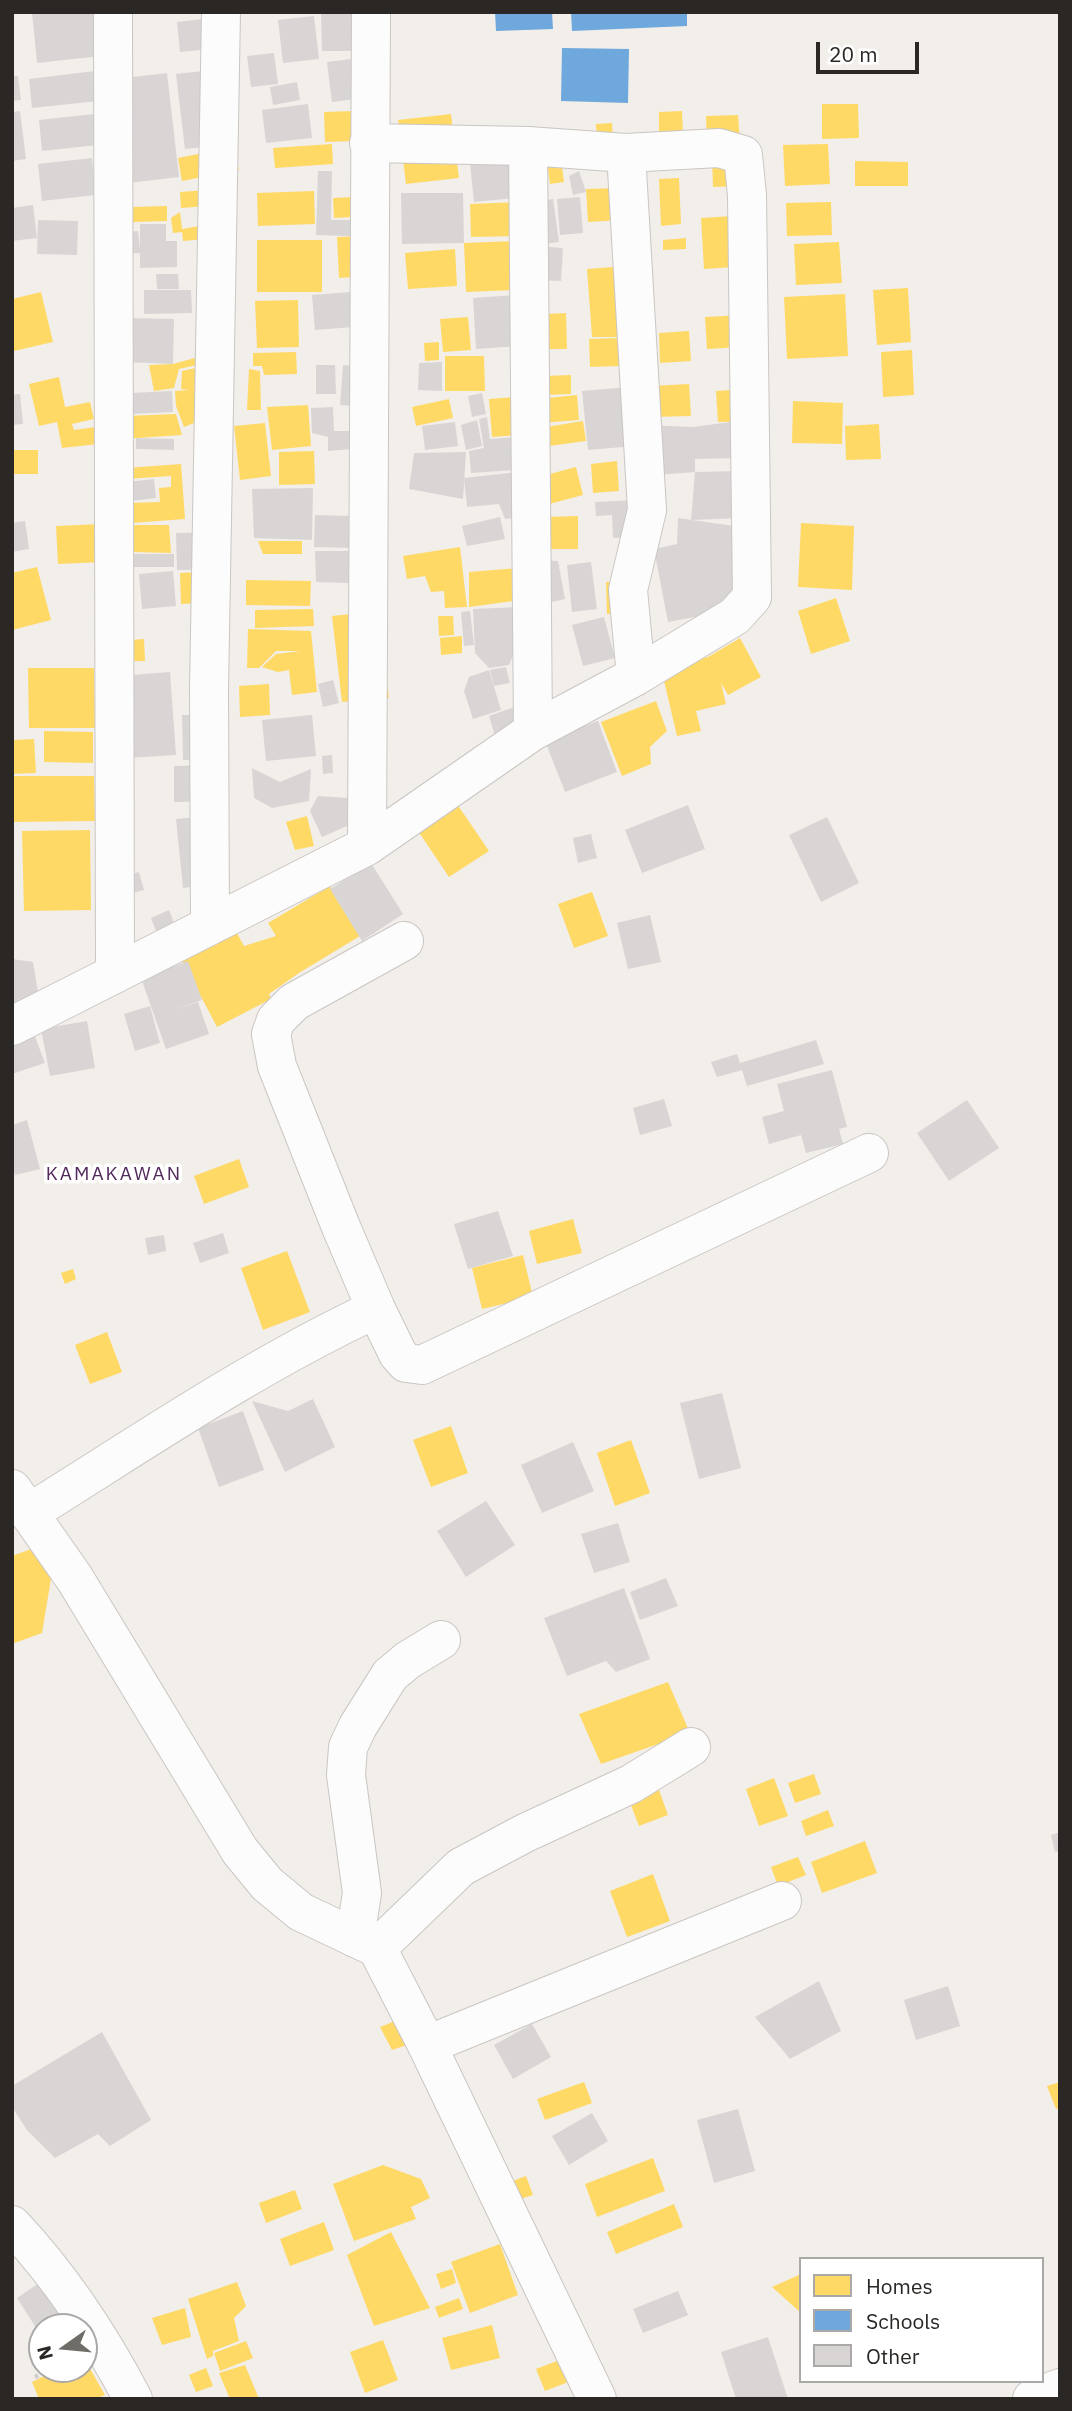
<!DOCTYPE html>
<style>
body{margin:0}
#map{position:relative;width:1072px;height:2411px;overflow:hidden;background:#f2eeea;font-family:"IBM Plex Sans",sans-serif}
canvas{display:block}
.frame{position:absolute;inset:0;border:14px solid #2a2724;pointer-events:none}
.legend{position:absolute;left:799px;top:2257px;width:245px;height:126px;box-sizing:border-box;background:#fff;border:2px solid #aaa9a7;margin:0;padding:9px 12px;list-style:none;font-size:21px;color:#2a2724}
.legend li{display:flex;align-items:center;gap:14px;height:35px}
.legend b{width:35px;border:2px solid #aaa9a7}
.north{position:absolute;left:28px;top:2313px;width:70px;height:70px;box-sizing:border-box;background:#fff;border:2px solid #aaa9a7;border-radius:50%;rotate:255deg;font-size:19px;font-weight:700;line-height:28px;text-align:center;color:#2a2724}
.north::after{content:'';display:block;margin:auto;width:24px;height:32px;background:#706d69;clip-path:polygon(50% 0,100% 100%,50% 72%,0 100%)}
.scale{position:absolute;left:816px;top:42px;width:103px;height:32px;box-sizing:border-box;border:4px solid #2a2724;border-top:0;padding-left:9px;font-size:21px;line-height:24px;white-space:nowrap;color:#2a2724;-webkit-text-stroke:5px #fff;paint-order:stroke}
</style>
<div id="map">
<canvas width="1072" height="2411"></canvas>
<div class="frame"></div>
<ul class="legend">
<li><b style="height:19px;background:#ffd966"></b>Homes</li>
<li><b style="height:19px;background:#6fa8dc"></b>Schools</li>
<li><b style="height:19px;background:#d8d5d4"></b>Other</li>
</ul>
<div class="north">N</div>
<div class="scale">20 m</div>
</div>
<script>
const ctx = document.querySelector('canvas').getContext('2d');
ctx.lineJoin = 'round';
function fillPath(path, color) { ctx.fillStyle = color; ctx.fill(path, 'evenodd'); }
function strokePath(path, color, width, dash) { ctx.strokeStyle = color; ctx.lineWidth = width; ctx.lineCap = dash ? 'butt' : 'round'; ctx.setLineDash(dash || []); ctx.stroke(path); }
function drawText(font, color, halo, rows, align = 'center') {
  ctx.font = font + ' "IBM Plex Sans",sans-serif'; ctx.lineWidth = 7; ctx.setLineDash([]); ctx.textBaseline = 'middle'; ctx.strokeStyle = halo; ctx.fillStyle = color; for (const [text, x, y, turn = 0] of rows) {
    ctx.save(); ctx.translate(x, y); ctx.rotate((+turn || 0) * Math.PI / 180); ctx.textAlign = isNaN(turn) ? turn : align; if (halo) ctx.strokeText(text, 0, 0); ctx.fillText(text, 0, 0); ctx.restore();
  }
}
const homes = new Path2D(`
 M822,104H858L859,138L822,139Z
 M383,110L384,140L325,142L324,112Z
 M682,111L683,133L659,134V112Z
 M451,114L459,178L406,184L398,120Z
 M738,115L740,142L707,143L706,116Z
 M612,123L613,144L597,145L596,124Z
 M559,143L564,182L550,184L545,145Z
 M332,144L333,164L275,168L273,148Z
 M828,144L830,184L785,186L783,145Z
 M234,147L239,170L182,181L178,158Z
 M738,159L739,186L713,187L712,160Z
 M855,161L908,162V186H855Z
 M679,178L681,224L661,226L659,179Z
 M619,188L621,220L588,222L586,189Z
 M208,190L209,206L181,208L180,192Z
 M314,191L315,224L258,226L257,193Z
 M354,197V217L334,218L333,198Z
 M519,202L520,236L471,237L470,204Z
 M831,202L832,235L787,236L786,203Z
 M167,206V221L133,222L132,207Z
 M180,212L182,229L205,225L206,239L183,241L182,232L173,233L171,218Z
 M733,216L735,267L704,269L701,218Z
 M369,236L371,276L339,278L337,237Z
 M686,238V249L663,250V240Z
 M257,240H322V292H257Z
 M514,241L516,290L466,292L464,243Z
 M839,242L842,283L796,285L794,244Z
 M455,249L457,286L408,289L405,253Z
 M639,265L638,337H592L587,269Z
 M908,288L911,342L877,345L873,290Z
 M41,292L53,342L14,351L12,299Z
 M845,294L848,356L787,359L784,297Z
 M298,300L299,347L257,348L255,301Z
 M566,313L567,349H546V314Z
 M743,315L744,347L707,349L705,317Z
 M468,317L471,350L443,352L440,319Z
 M689,331L691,361L660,363L659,333Z
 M620,338L621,366L590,367L589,339Z
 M439,342V360L425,361L424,343Z
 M912,350L914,395L883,397L881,352Z
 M296,352L297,374L264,375L262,366H253V353Z
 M213,353L215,361L179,369L174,388L154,391L149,365L173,364Z
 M445,356H484L485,391H445Z
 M214,364L199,421L184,427L176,406L175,391L189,390L181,389L182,371Z
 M249,369L260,371L261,410H247Z
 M571,375V394L546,395L545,376Z
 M59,377L65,407L90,402L94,419L72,424L74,430L96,427L98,444L62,448L57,422L39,426L29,384Z
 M689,384L691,416L652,417L651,386Z
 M748,389L749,421L718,422L716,391Z
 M577,395L579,420L540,423L538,399Z
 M515,397L518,435L492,437L489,399Z
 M449,399L453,418L416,426L412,407Z
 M793,401L843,403L842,444L792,443Z
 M308,405L311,446L272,450L267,407Z
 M176,414L182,435L123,439L125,416Z
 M583,421L586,441L549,446L546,427Z
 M265,423L271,476L240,480L234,426Z
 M879,424L881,459L846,460L845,426Z
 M12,450H38V474H12Z
 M314,451L315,484L279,485V452Z
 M617,461L619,491L593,493L591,464Z
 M181,464L185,519L132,523L130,503L160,502L159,488L171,487V476L126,479V468Z
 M576,467L583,495L542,506L535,478Z
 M578,516V549H544V517Z
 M801,523L854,526L852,590L798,587Z
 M101,524L103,562L58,564L56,526Z
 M132,525H169L171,553L133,552Z
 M258,541H302V554H263Z
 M460,547L467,607L445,608L444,591L431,592L425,576L407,579L403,556Z
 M37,567L51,620L12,630V573Z
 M518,568L521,600L469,607V572Z
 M222,571L223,602L181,604L180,573Z
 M246,580L311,581L310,606L246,605Z
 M606,582H623L625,613L607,614Z
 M836,598L850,641L811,654L798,611Z
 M313,609L314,626L255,628V610Z
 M379,611L389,698L342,702L332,616Z
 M438,616H453L454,635L439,636Z
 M248,629L311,631L317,692L292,695L289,670L278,672L262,667L276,654L301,651H276L259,668H247Z
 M462,636V653L441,655L440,638Z
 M740,638L761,677L728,695L721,683L726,704L696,711L701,731L677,736L661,668L708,657Z
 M144,639L145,661H131L130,640Z
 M28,668H94L95,728H29Z
 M269,684L270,715L240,717L239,686Z
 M656,701L667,731L650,747L651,764L622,776L601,722Z
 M44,731L93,732V763L44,762Z
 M34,739L36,773L12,774V740Z
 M14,776H94L95,821L14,822Z
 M455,801L489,851L449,877L416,828Z
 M307,816L314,846L295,850L286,822Z
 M90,830L91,910L24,911L22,831Z
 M330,886L360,936L299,973L269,994L271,999L217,1027L177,951L231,922L244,946L276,936L268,923Z
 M592,892L608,936L574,948L558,904Z
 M239,1159L249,1187L204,1204L194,1176Z
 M573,1219L582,1253L537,1264L529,1231Z
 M287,1251L310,1312L263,1330L241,1268Z
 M523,1255L533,1297L482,1309L472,1268Z
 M73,1269L76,1279L65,1284L61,1273Z
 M107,1332L122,1372L90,1384L75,1345Z
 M451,1426L468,1473L431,1487L413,1440Z
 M631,1440L650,1493L615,1506L597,1453Z
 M39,1546L51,1579L42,1633L12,1644V1556Z
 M668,1682L690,1733L601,1764L579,1714Z
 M814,1774L821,1794L795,1803L788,1783Z
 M774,1778L788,1816L759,1826L746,1789Z
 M659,1790L668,1815L639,1826L629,1800Z
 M828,1810L834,1826L806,1836L801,1821Z
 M865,1841L877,1873L822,1893L811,1862Z
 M798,1857L806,1875L778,1886L771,1867Z
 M653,1874L670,1921L627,1937L610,1891Z
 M408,2016L419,2041L392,2050L380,2027Z
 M584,2082L592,2103L545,2120L537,2099Z
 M1060,2082V2108L1056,2109L1047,2086Z
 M653,2158L665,2191L597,2217L585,2184Z
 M383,2165L421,2179L430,2198L411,2207L416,2219L354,2241L333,2184Z
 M526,2176L533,2195L517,2200L510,2182Z
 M295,2190L302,2209L266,2223L259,2203Z
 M674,2204L683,2227L616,2254L607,2232Z
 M324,2222L334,2250L290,2266L280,2239Z
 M391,2232L430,2308L374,2326L347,2255Z
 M500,2244L518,2295L470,2313L451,2262Z
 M452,2269L456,2283L441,2289L436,2274Z
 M801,2274V2313L772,2287Z
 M237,2282L246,2306L234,2318L239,2341L213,2351V2356L207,2359L188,2299Z
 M459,2298L463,2309L439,2318L435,2307Z
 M185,2308L191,2337L162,2345L152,2318Z
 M492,2325L500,2358L451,2370L442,2338Z
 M383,2340L398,2380L365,2393L350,2352Z
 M246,2341L253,2358L220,2371L214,2353Z
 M570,2356L579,2378L545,2391L536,2369Z
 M84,2358L105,2395L95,2399H39L32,2382L59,2369H84Z
 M245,2365L259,2399H230L219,2373Z
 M206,2368L213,2386L196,2392L189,2375Z`);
const schools = new Path2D(`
 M495,12H552L553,29L496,31Z
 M571,12H687V26L572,31Z
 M562,48L629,49L628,103L561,101Z`);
const building = new Path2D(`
 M32,12H96L101,56L37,63Z
 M321,12H355V51H322Z
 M314,16L319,59L283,63L278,20Z
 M218,17L222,48L180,52L177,22Z
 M274,53L278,84L251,87L247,56Z
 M375,56L379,96L332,102L327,62Z
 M221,69L230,144L185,149L176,74Z
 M95,71L98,101L32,108L29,79Z
 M167,73L179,177L128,183L116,79Z
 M12,76H18L21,100L12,101Z
 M297,82L300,100L273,105L270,87Z
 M308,104L312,138L266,143L262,110Z
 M20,111L26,159L12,161V112Z
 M94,114L98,145L42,151L39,120Z
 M518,139L524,197L474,202L468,144Z
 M92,158L96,195L42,201L38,164Z
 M318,171H332L331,220H360L377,237L316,235Z
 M579,171L586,192L573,195L569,176Z
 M401,193H463L464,243L402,244Z
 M580,197L583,233L560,235L557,199Z
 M553,199L559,242L537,245L532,202Z
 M33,205L37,238L12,241V208Z
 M38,220L78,221L77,255L37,254Z
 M140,224H166V241H177V267L140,268V253L121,254L119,233L138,231L140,249Z
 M537,246L563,248L561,281L536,280Z
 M156,274H178L179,289H157Z
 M144,290H191L192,313L144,314Z
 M376,290L379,325L315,330L312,295Z
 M516,295L520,346L476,349L473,298Z
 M128,318L174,319L173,364L126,362Z
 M442,362V391L418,390L419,363Z
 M316,365H335L336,394H316Z
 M343,365L368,367L366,407L340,405Z
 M629,387L634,446L588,450L582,391Z
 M172,391L173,412L131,414L130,393Z
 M482,393L486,414L472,417L468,396Z
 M20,394L23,424L12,425V395Z
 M333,407L334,431H352L353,449L328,451V437L312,433L311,408Z
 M487,417L490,439L516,437L515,470L471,473L469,451L484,448L479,419Z
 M477,420L482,446L466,450L461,425Z
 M737,421L739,458L695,459V472L741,471V518L691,520L695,472L644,476L643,425L694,427Z
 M455,422L458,446L425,450L422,426Z
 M136,438L174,439V450L136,449Z
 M466,452L463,499L409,489L414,453Z
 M518,472L523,517L505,519L499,504L467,507L464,478Z
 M154,479L156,498L131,501L128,482Z
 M313,488L312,540L254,538L252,489Z
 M635,500L637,537L613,538L612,515L596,516L595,502Z
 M315,515L354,516V548L314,547Z
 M500,517L505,539L467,546L462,526Z
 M678,518L741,527L736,595L728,594L732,610L668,622L654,549L677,544Z
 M25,521L29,549L12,552V523Z
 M222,532L223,569L177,570L176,533Z
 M315,551H350V583L316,582Z
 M134,554H174V567H134Z
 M533,560L558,561L565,599L543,604Z
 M591,562L597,609L572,612L567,565Z
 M173,571L176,606L142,609L139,574Z
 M518,607L520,639L509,665L489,668L475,653L473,609Z
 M470,611L474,645L464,646L461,612Z
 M604,617L615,658L583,666L572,625Z
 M506,667L510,683L494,686L490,670Z
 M489,670L501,710L473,719L464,691L469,677Z
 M170,672L176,755L126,758L120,676Z
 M333,680L339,703L323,707L318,684Z
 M517,706L525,728L496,739L489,716Z
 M182,715H227L228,760H183Z
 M312,715L316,756L266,761L262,720Z
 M598,721L617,772L565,792L545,741Z
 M332,755L333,773L323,774L322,756Z
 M219,765L220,801L174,802V766Z
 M252,768L280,782L311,769L309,801L272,808L254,798Z
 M318,796L348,798L347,826L322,837L310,811Z
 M688,805L705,849L642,873L625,830Z
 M219,815L225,883L183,888L176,819Z
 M827,817L859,883L821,902L789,835Z
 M591,834L597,858L578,863L573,838Z
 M371,863L403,914L362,941L330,889Z
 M139,872L144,890L133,893L127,875Z
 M169,910L174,923L156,931L151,918Z
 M650,915L661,962L628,969L617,923Z
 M12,959L33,962L40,1005L12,1010Z
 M188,961L202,1000L172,1010L198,1002L209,1034L166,1049L141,978Z
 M150,1006L160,1043L135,1051L124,1014Z
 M87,1021L95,1068L50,1076L41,1029Z
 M31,1026L45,1063L12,1074V1032Z
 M816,1040L824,1064L747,1086L742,1070L717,1077L711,1062L737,1054L740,1063Z
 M832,1070L847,1127L839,1129L843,1144L806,1153L801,1135L769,1144L762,1117L784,1111L777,1084Z
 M664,1099L672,1126L640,1135L633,1108Z
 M967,1100L999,1148L949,1181L917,1133Z
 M27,1120L40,1169L15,1175L12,1165V1125Z
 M498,1211L513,1256L468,1269L454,1224Z
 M223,1233L229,1253L200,1263L193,1243Z
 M164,1235L166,1251L148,1255L145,1238Z
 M722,1393L741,1468L699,1479L680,1403Z
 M313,1399L335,1447L285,1472L252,1401L288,1411Z
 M243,1411L264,1470L219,1487L198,1428Z
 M573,1442L594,1491L542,1513L521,1465Z
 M486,1501L515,1545L466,1577L437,1531Z
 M618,1523L630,1562L594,1573L581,1534Z
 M666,1578L678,1606L640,1620L630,1592Z
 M624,1588L650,1659L616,1672L606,1661L567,1676L544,1618Z
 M1060,1832V1851L1055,1852L1051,1835Z
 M819,1981L841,2031L790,2059L755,2017Z
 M948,1986L960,2026L916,2040L904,2000Z
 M532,2024L551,2057L513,2079L494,2045Z
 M102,2032L151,2120L110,2146L98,2134L55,2158L27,2130L12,2107V2086Z
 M738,2109L755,2171L714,2183L697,2120Z
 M592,2113L608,2141L569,2165L552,2136Z
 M48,2277L80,2327H42V2337L17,2298Z
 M678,2291L688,2315L643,2333L633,2309Z
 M768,2337L788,2399H736L721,2352Z`);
const path = new Path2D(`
 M35,2377L51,2369`);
const minor = new Path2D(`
 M113,12L115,974
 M528,146L533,731
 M626,153L647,510L628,590L636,676
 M367,846L371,12
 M210,925L209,689L221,12
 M404,941L294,1002L276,1020L271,1034L277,1066L341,1227L376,1309L398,1354L406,1363L422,1365L869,1153
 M12,1026L367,846L533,731L636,676L735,616L752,597L747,195L743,155L719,148L626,153L528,146L369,143
 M29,1513C143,1442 254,1366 376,1309
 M355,1938L362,1893L346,1775L348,1747L358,1726L390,1675L408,1660L441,1640
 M377,1948L461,1867L525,1833L631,1784L691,1747
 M427,2045L782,1901
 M12,2225C61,2277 100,2336 133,2399`);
const tertiary = new Path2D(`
 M12,1489L75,1579L240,1851L267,1884L301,1912L377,1948L427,2045L597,2399`);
const secondary = new Path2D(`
 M1032,2399L1060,2388`);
const neighbourhoodNames = [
 ["KAMAKAWAN",114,1175]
];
fillPath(homes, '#ffd966');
fillPath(schools, '#6fa8dc');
fillPath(building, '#d8d5d4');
strokePath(minor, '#c9c6c3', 40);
strokePath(tertiary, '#c9c6c3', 40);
strokePath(secondary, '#c9c6c3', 40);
strokePath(path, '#cfcdcd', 4.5, [3.5, 5]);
strokePath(minor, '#fdfcfc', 38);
strokePath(tertiary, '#fdfcfc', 38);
strokePath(secondary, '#fdfcfc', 38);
ctx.letterSpacing = '2px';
drawText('19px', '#53285c', '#fff', neighbourhoodNames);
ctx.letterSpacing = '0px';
</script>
